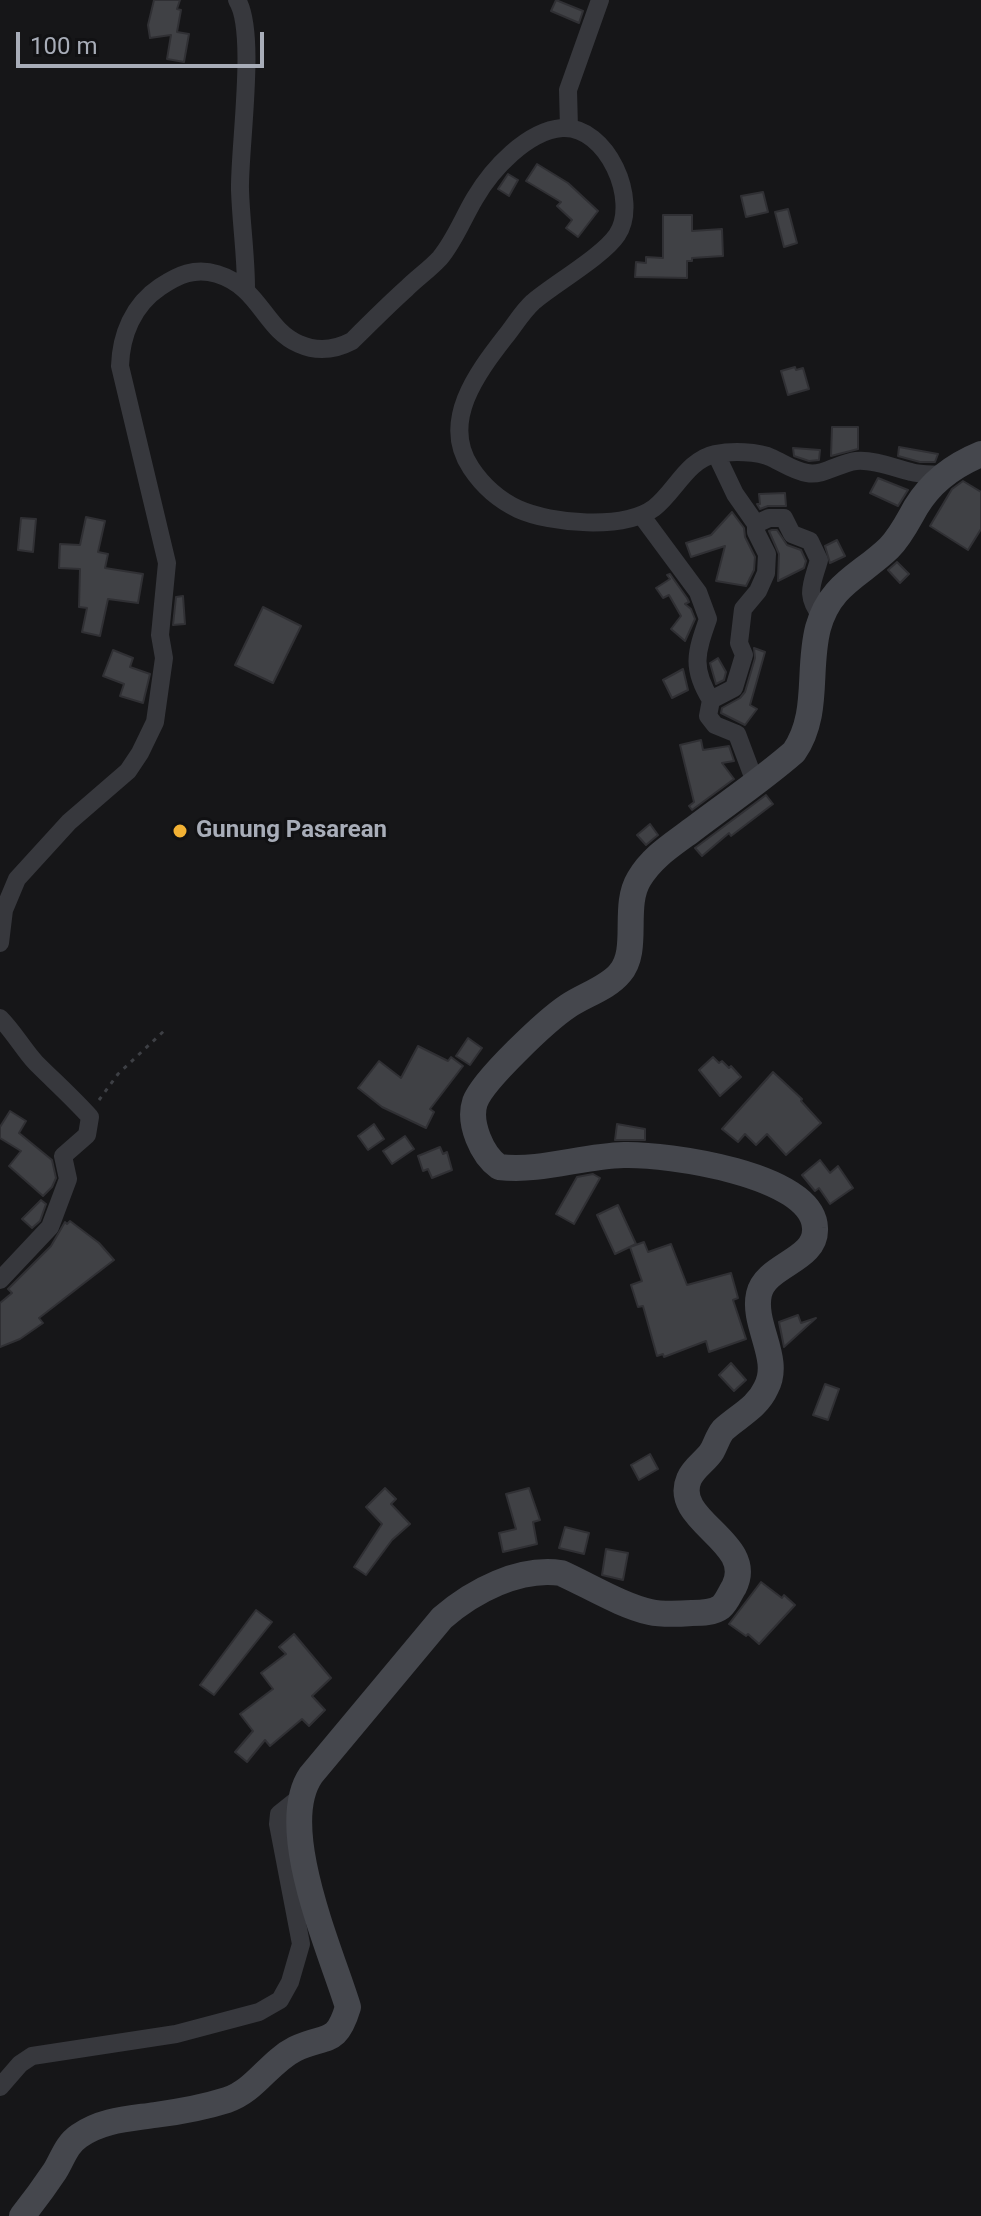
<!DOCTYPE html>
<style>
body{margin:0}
#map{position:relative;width:981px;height:2216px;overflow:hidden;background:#161618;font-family:Roboto,sans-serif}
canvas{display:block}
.scale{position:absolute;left:16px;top:32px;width:248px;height:36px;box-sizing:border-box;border:4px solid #a8adb8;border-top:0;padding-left:10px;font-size:24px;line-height:28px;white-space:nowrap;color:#a8adb8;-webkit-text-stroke:6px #111113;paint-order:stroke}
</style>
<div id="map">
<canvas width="981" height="2216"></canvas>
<div class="scale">100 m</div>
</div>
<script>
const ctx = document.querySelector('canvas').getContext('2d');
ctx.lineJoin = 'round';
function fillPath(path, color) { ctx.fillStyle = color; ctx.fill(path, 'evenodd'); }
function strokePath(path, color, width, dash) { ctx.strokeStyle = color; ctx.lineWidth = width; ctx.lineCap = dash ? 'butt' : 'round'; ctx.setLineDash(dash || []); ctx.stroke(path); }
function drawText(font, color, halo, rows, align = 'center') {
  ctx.font = font + ' Roboto,sans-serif'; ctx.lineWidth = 6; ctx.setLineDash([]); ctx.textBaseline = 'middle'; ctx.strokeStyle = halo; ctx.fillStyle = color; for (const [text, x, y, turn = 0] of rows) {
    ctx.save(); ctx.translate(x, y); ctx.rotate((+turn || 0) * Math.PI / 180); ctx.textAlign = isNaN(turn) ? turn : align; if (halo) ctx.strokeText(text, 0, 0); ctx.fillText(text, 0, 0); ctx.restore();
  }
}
const building = new Path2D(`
 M154,0H180L177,9L181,10L177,32L189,34L184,62L167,59L171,35L150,38L148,25Z
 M556,0L583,11L579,23L551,11Z
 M537,164L568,183L598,211L578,237L566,228L572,220L557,206L561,202L526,181Z
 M508,174L518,180L509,196L498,189Z
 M763,192L768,212L746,217L741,196Z
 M788,209L797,243L784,247L775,212Z
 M663,215H692V231L722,229L723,256L692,258V261H687V278L635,277L636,262L646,263V257L663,258Z
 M795,367L796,370L803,368L809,389L788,395L781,371Z
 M832,427H858V449L831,456Z
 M899,447L938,454L935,462H920L898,456Z
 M793,448L820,450L819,460L809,461L794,456Z
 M878,478L908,490L898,506L870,493Z
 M963,481L981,492V529L968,550L930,526L952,489Z
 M785,493L786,506H768L760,509L757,504H760L759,494Z
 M732,512L744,528L745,537L755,557L754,570L746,586L716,581L725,546L691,557L686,543L711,535Z
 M86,517L105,521L98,552L108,554L105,568L143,574L138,603L108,599L100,636L82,632L87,608L79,607L80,569L59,568L60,544L80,545Z
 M21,518L36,519L33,552L18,550Z
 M772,530H777L787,545L801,550L806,561L804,568L778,581L779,554L769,531Z
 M837,540L845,556L830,563L825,546Z
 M897,562L909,574L900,583L888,570Z
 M670,574L687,598L689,602L685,604L691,609L695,619L685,641L671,629L681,616L669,595L663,598L656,588L670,579L667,575Z
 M183,596L185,624L173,625L176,597Z
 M263,607L301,626L273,683L235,665Z
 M754,648L765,652L750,705L757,709L745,725L721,713L722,708L740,698L745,692L755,658Z
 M113,650L133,658L130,667L150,674L143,703L120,696L124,684L103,676Z
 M718,658L726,672L724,680L716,684L710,663Z
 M683,669L688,690L672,698L663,680Z
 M701,740L703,750L729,746L734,761L722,763L734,779L692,810L689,806L694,802L680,745Z
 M766,795L773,804L731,836L729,833L702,856L695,848Z
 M650,824L658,835L646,845L637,835Z
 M468,1038L482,1048L470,1065L456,1056Z
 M418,1046L448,1061L451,1057L463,1066L430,1109L434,1112L426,1128L382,1107L358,1088L379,1061L401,1078Z
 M713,1057L719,1063L722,1061L729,1068L731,1066L741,1077L720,1096L699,1070Z
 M773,1072L802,1099L801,1101L821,1123L786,1155L767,1134L756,1145L745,1134L738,1142L722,1129Z
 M10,1111L26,1121L19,1133L52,1160L56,1178L52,1187L43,1196L9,1166L21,1151L0,1138V1127Z
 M374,1124L384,1139L368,1150L358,1136Z
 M617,1124L645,1129V1140H615Z
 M405,1136L414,1149L392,1164L383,1151Z
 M440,1147L443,1154L447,1152L452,1170L432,1178L428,1169L423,1171L418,1156Z
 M820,1160L830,1173L838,1166L853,1188L830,1204L819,1188L815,1191L802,1175Z
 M593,1174L600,1178L574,1224L556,1214L577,1177Z
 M41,1200L46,1204L40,1221L32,1228L22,1219Z
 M618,1205L636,1244L615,1254L597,1215Z
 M70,1221L99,1243L114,1260L39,1318L43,1323L20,1339L0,1347V1303L12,1293L8,1289L51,1246L65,1222L67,1224Z
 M644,1242L648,1252L671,1244L687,1285L731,1273L738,1298L733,1300L746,1339L709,1352L706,1341L664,1357L663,1354L657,1356L643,1306L638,1307L631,1285L642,1281L630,1247Z
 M798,1315L801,1323L816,1318L784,1347L779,1322Z
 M731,1363L746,1380L734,1391L719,1375Z
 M825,1384L839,1389L828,1420L813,1415Z
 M650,1454L658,1469L639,1480L631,1465Z
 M385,1488L396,1499L391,1504L410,1524L392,1540L366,1575L354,1567L382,1524L366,1507Z
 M529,1488L540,1520L533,1522L537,1544L503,1552L499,1533L516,1529L506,1494Z
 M565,1527L589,1533L584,1554L559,1548Z
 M606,1549L628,1553L623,1580L602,1575Z
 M761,1582L782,1598L784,1595L795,1605L759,1644L748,1634L746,1636L729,1624Z
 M256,1610L272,1622L214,1695L200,1685Z
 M294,1634L331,1678L312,1696L325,1710L309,1726L302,1719L270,1746L265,1740L247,1762L235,1752L253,1731L240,1714L273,1689L261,1673L286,1654L279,1647Z`);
const path = new Path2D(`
 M99,1100L118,1074L165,1030`);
const street = new Path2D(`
 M237,0C257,31 239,148 240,190C241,222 246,255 246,288
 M569,128L568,90L600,0
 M716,454L735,494L756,524L769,518H784L792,534L810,541L819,560C812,585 804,595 822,617
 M641,515L698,592L708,619C696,653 691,668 711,700L708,716L715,725L737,734L755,782
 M711,700L734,688L744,655L739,643L743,609L758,591L766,573L767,554L756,532V524
 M0,943L4,910L17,879L69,822L128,771L140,753L155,722L164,658L160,635L167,563L120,366C121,335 133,305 160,287C178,275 195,267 217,274C260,287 264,329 299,344C317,352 335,350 352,341C370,323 388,305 407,288C417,278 430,269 440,258C455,240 463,218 475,198C492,169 527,131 562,128C607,125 640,201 617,235C603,256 554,284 533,302C522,312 514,326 505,337C477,373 440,422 471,468C483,486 499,500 518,509C551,524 624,530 654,508C675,492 687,460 715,454C731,451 758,451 772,458C783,463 794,471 807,473C824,476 839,463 856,461C872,459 895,468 911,472C921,475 933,474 943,475
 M0,1018C14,1032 23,1049 36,1063C54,1081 73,1098 90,1117L87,1135L63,1156L68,1179L50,1227L0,1280
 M0,2087L20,2064L32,2056L176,2034L259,2012L280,2000L290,1982L301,1944L278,1824L279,1814L299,1798`);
const secondary = new Path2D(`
 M22,2216C34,2201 45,2186 55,2171C63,2158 66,2145 79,2136C102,2120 128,2119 155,2115C178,2112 205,2107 227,2100C255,2091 269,2062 295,2049C326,2034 336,2047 348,2007C331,1951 275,1827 311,1775L442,1618C473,1591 519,1567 561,1573C588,1585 622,1606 650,1612C663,1615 678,1614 692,1613C702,1613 713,1613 721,1607C727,1602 730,1593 734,1587C757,1542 671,1521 689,1479C694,1467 706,1461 712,1451C716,1444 718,1436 723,1430C738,1416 757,1408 766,1388C782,1359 752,1325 759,1294C766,1264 817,1261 815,1228C813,1174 667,1154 624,1155C581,1156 542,1172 499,1167C482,1155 468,1123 475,1102C483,1080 547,1020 568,1006C584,995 608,988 620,973C640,950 622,907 639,879C652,857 672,845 692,830C726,804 762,780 794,752C820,714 807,670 818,628C830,584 860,576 889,548C901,536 908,521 916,507C931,482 954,465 981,454`);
const markers = [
 [180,831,8,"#f2b134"]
];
const poiNames = [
 ["Gunung Pasarean",196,831]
];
fillPath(building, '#404145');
strokePath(building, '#303034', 2);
strokePath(path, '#3d3f44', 3, [4, 6]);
strokePath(street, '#37383d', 18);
strokePath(secondary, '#45474d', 26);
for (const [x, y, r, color] of markers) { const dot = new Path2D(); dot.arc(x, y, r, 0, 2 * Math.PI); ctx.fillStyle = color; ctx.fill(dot); strokePath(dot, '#111113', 3); }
drawText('bold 24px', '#a8adb8', '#111113', poiNames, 'left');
</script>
